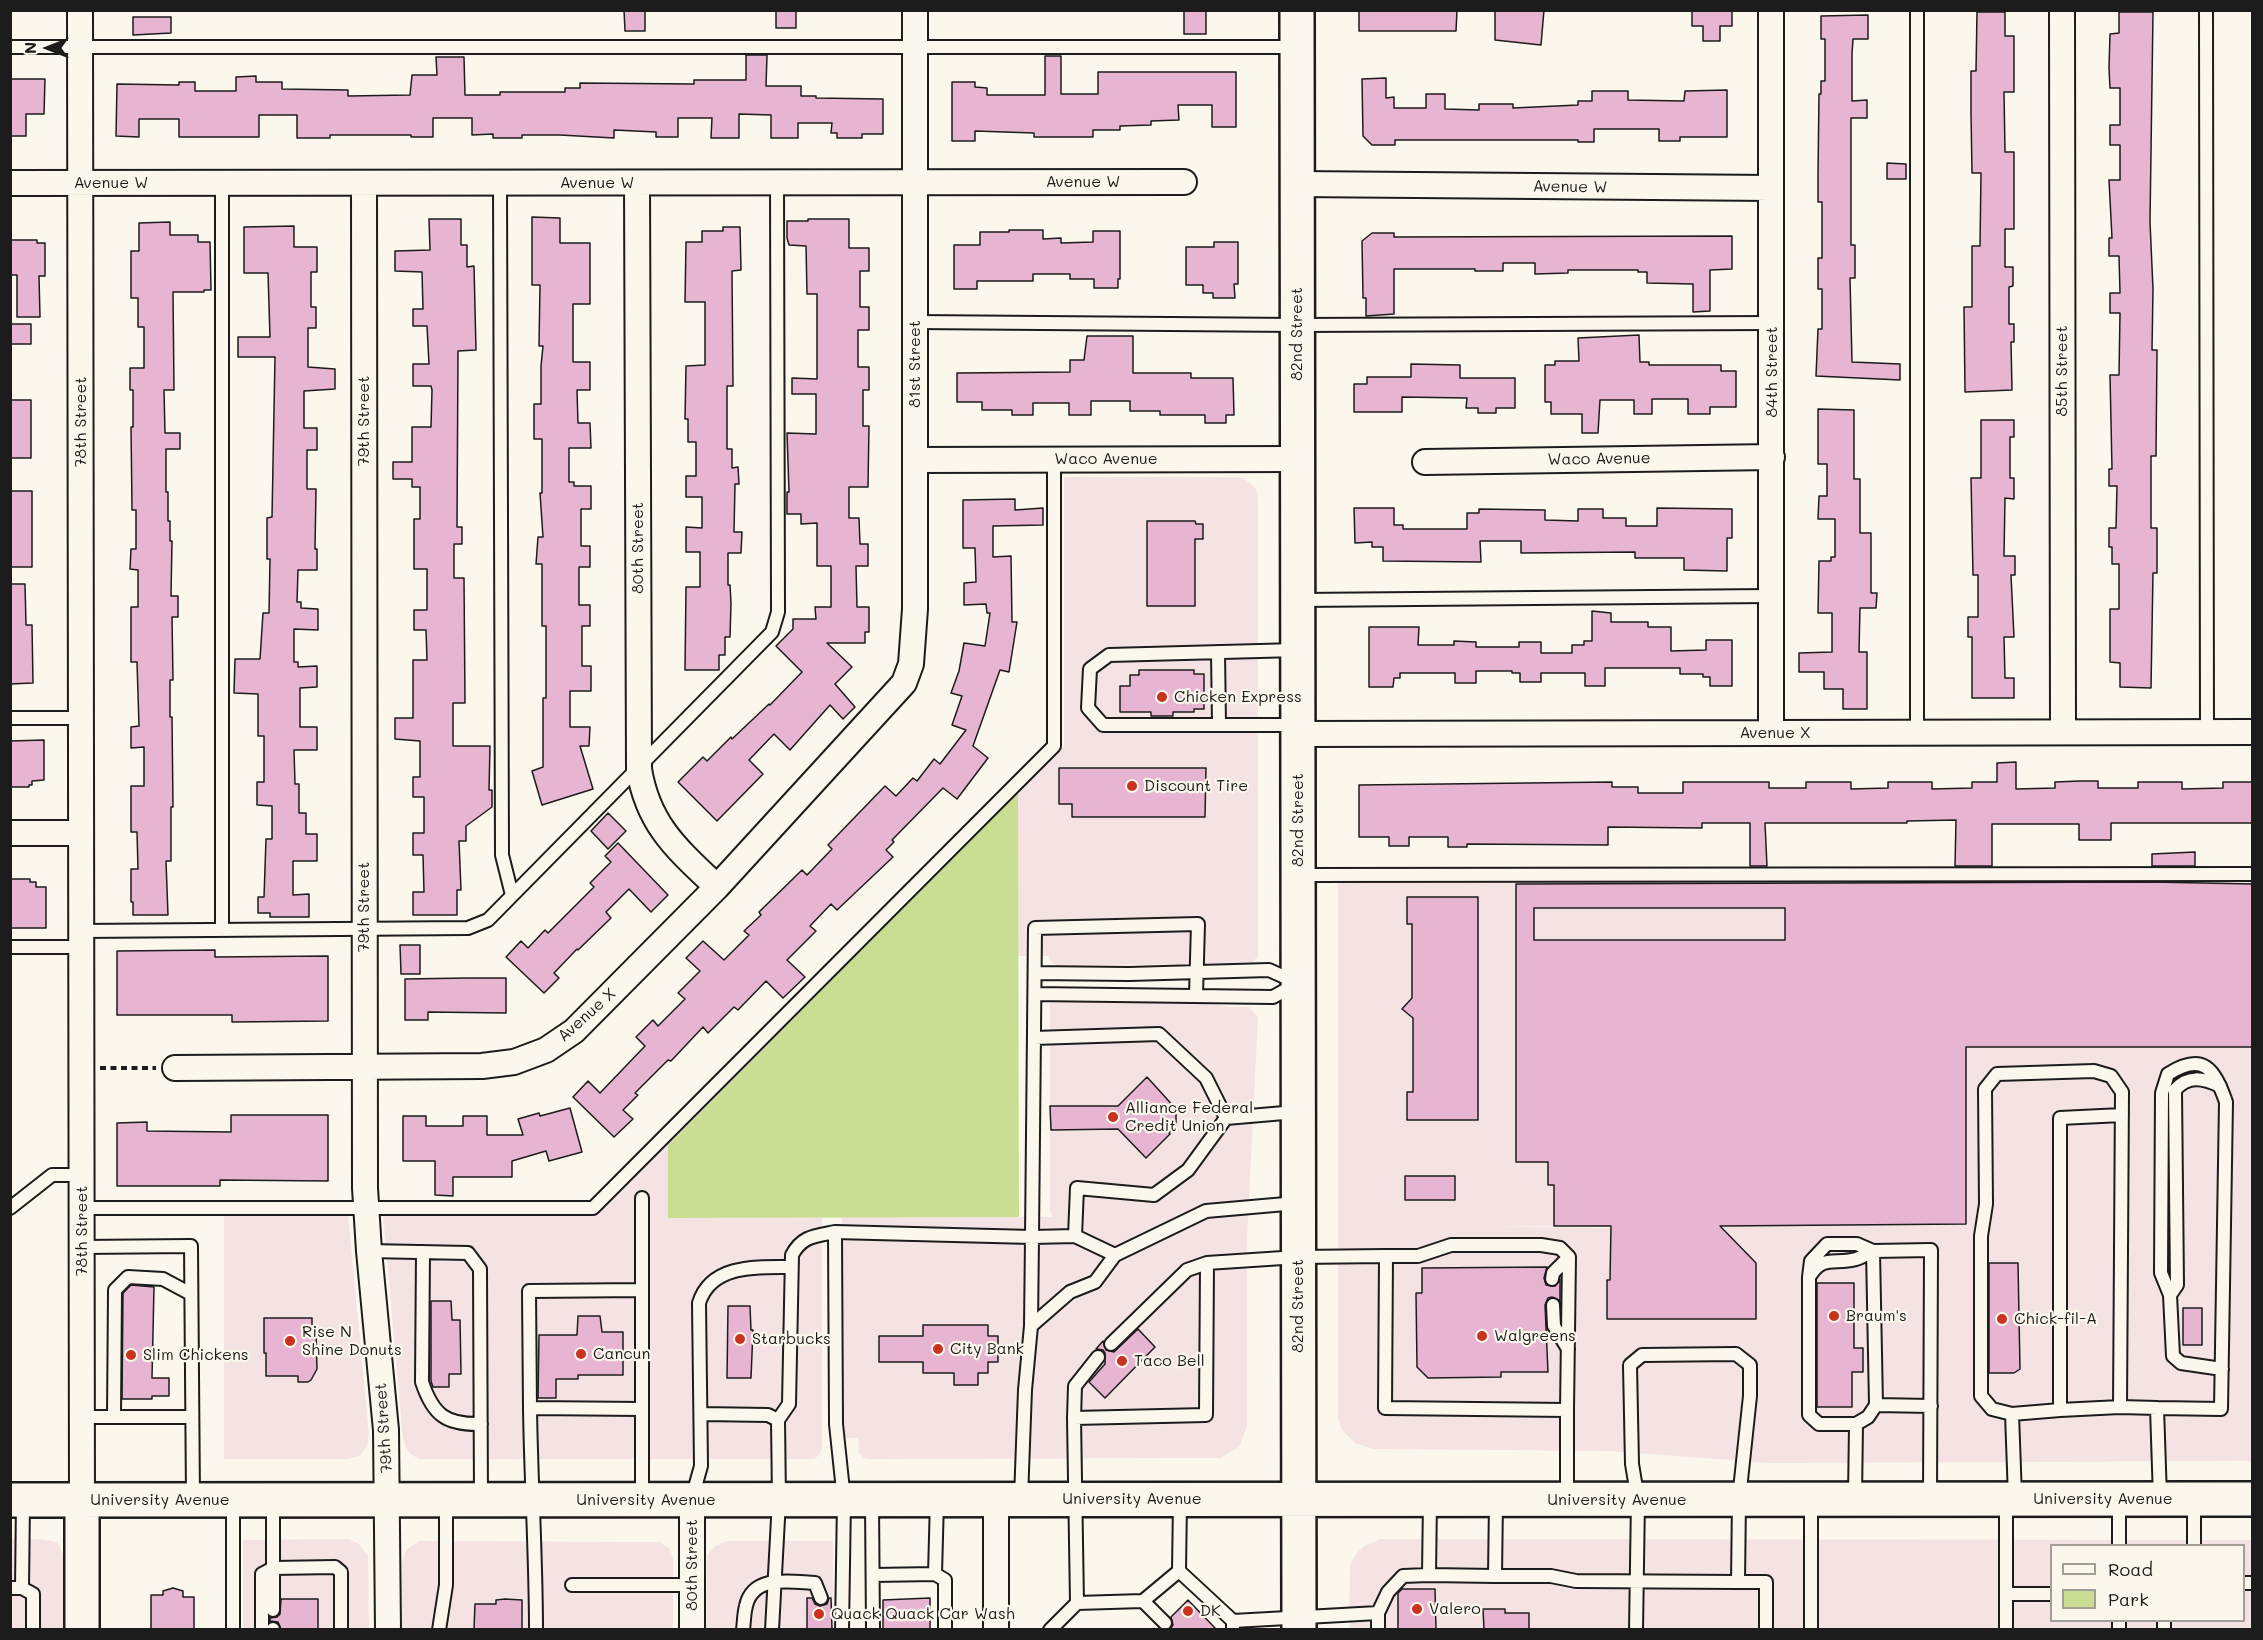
<!DOCTYPE html>
<style>
body{margin:0}
#map{position:relative;width:2263px;height:1640px;overflow:hidden;background:#fbf7ec;font-family:Mali,sans-serif}
canvas{display:block}
.frame{position:absolute;inset:0;border:12px solid #1c1c1c;pointer-events:none}
.legend{position:absolute;left:2050px;top:1544px;width:195px;height:78px;box-sizing:border-box;background:#fbf7ec;border:2px solid #a29f99;margin:0;padding:8px 10px;list-style:none;font-size:18px;color:#1c1c1c}
.legend li{display:flex;align-items:center;gap:12px;height:30px}
.legend b{width:30px;border:2px solid #a29f99}
.north{position:absolute;left:18px;top:18px;width:60px;height:60px;-webkit-text-stroke:4px #fbf7ec;paint-order:stroke;rotate:270deg;font-size:16px;font-weight:700;line-height:24px;text-align:center;color:#1c1c1c}
.north::after{content:'';display:block;margin:auto;width:21px;height:27px;background:#1c1c1c;clip-path:polygon(50% 0,100% 100%,50% 72%,0 100%)}
</style>
<div id="map">
<canvas width="2263" height="1640"></canvas>
<div class="frame"></div>
<ul class="legend">
<li><b style="height:8px;background:#fbf7ec"></b>Road</li>
<li><b style="height:16px;background:#cade93"></b>Park</li>
</ul>
<div class="north">N</div>
</div>
<script>
const ctx = document.querySelector('canvas').getContext('2d');
ctx.lineJoin = 'round';
function fillPath(path, color) { ctx.fillStyle = color; ctx.fill(path, 'evenodd'); }
function strokePath(path, color, width, dash) { ctx.strokeStyle = color; ctx.lineWidth = width; ctx.lineCap = dash ? 'butt' : 'round'; ctx.setLineDash(dash || []); ctx.stroke(path); }
function drawText(font, color, halo, rows, align = 'center') {
  ctx.font = font + ' Mali,sans-serif'; ctx.lineWidth = 4.5; ctx.setLineDash([]); ctx.textBaseline = 'middle'; ctx.strokeStyle = halo; ctx.fillStyle = color; for (const [text, x, y, turn = 0] of rows) {
    ctx.save(); ctx.translate(x, y); ctx.rotate((+turn || 0) * Math.PI / 180); ctx.textAlign = isNaN(turn) ? turn : align; if (halo) ctx.strokeText(text, 0, 0); ctx.fillText(text, 0, 0); ctx.restore();
  }
}
const built = new Path2D(`
 M1064,477H1238L1245,479L1256,489L1258,497V956L1251,964L1056,965L1051,961L1049,956H1018V793L1064,746Z
 M2252,880V1461L1769,1463L1609,1451L1373,1449L1355,1443L1342,1430L1338,1418V881ZM1495,1226L1739,1227L1597,1228Z
 M1180,999L1229,1007H1249L1258,1017L1247,1238V1427L1239,1447L1221,1458L868,1459L864,1458L859,1452L858,1438H842V1217H1052L1050,1211V1004L1053,1000Z
 M668,1145L669,1218L822,1217V1449L819,1455L814,1459H419L412,1455L407,1450L403,1439L383,1215H598Z
 M224,1215H348L369,1435L367,1446L359,1456L348,1459H224Z
 M10,1539H40L56,1542L59,1545L64,1557L65,1567V1629H11Z
 M349,1539L359,1544L368,1556L369,1629L243,1630V1540Z
 M1380,1539L2252,1540V1629L1349,1630L1350,1565L1356,1554L1364,1546ZM2052,1546H2244V1620H2052Z
 M419,1541L660,1542L669,1548L673,1557V1629L402,1630V1561L407,1549Z
 M727,1541H833V1629L706,1630L707,1556L715,1546Z`);
const green = new Path2D(`
 M1018,793L1019,1217L668,1218V1145Z`);
const building = new Path2D(`
 M624,10H645V31H625Z
 M776,10H796V28H776Z
 M1184,10H1206V34H1184Z
 M1359,10H1457L1456,31H1359Z
 M1495,10H1544L1541,45L1495,40Z
 M1692,10H1732V26H1720V41H1703V26H1692Z
 M1977,12H2005V36H2014V92H2004L2005,152H2014V229H2005V267H2013V286L2009,287V324H2014V342H2011L2012,390L1965,392L1964,307H1972V246H1980L1981,173H1972L1971,113V71H1976Z
 M2119,12H2153L2150,222L2153,289L2152,350H2157L2156,456H2151V528H2157V573H2153L2151,688L2120,687V663L2110,662V609H2119V564H2112V547H2109V528H2116L2117,486H2109V469H2112L2110,375H2119L2120,313H2110V293H2120L2119,256H2109V238H2112L2109,180H2120V145H2110V125H2120V88H2110L2109,68L2110,34L2119,33Z
 M1868,15V39H1853L1852,54V101L1867,100V118H1851V245H1855V278H1850L1852,362L1900,364V380L1816,376L1818,329H1822V289H1818V258H1822V202H1818V174L1819,94H1821V81H1825V39H1821V16Z
 M133,17H171V33L133,35Z
 M746,55H767L766,86H801V96H816V98L883,99V134H862V138H837V133H831L832,123H798V138H771V115L739,114V138H711L712,118H678V137H656V132L614,130V138L560,135H522V138H493V134L472,135V118H433V137H411V135H330V138H297V115H259V137H179V119H139V137L116,136L117,84L179,85V82H195V91H236V77L256,76V82H282V89L348,90V96L410,95L412,75H437L436,57H464L465,95H500V92H565V88H580V83L694,84V80H746Z
 M1045,56H1061V94H1098V72H1236V127H1212V105H1178L1179,120L1151,121V125L1120,126V130H1093V137H1034V133L975,131V141H952V82H975V87L987,88V95H1045Z
 M1386,78V98L1394,97V108H1426V94H1445V109L1479,110V104H1513V108L1578,105V101H1592V91H1628V100L1684,101L1685,91L1727,90V137H1680V141H1659V129H1594V142H1578V140H1395V145H1372L1363,136L1362,79Z
 M10,79H45L44,114H26V136H10Z
 M1887,163L1906,164V179H1887Z
 M532,217L560,218V243H590V304H573V362H590V390H577L578,423H590L591,448H569V482H574V486H591V509H581V546H590V567H579V605H590V626H582V666H591V691H570V727H590L589,746H580L593,789L542,805L532,771L543,767V698H546V626H542V564H536L538,537H543L540,493H542V439H534V404H541V366L543,346H539L540,285H532Z
 M429,219H461V245H467V267L474,266L476,350L458,351L457,527H462V544H454V578H464L465,703H453V746H490L489,790H492V807L466,826V841H459L461,890H457V915H413V892H424L423,855H413V833H424V797H413V777H420V741L395,739V718H413V660H427L426,630H414V610H427V569H414V519H420V487H412V479H393V462H412V427H431L432,390L431,386H413V364H429L427,326H413V309H423L422,272L395,271V251L430,250Z
 M808,219H849V248H869V271H860V307H869V330H858V367H869V390H863V426H869L868,487H849V518H859L860,544H868V566H856L857,607H869V632H865V643H827L852,667L835,684L855,707L843,719L830,705L790,750L774,734L749,760L763,774L717,821L678,782L703,757L707,761L731,737L732,739L769,704L770,705L802,672L776,646L793,629V619H816L815,607H831V566H817V523L801,524V514H787V492H789L787,433L816,434V394H792V378L817,379V294H807L806,246L789,245L787,238V221H808Z
 M170,222V235H198V242H210L211,290H204V292H173L174,390H164L165,433H180V449H166V492H168V521H170V541H172L171,596H178V617H172L173,680H170V717H172L173,807H171V861H166L168,915H133V902H131V869H138L137,832H131V786H144V747L131,748V727L139,726L137,662H131V607H138V570L130,569L131,549H136V510H132L131,427H133V390H130V368H144V327H138V298H131V251H139V223Z
 M294,226V247H317V272H311V307H316V328H308V367L335,369V389L304,391V428H317V450H307V489H316L315,549H317V570H298L297,602H301V608L318,609V630L294,629V662H298V667L317,666V687L300,688V727H317V750H294L295,784H299V813H306V834H317V861H293V895L309,894V917H270V913H258V897H264L266,839H272V806L257,805V782H264V736H258V694L234,693L235,659H260L263,613H269L270,559H267V518L272,517L275,357H238V337H270L268,273H244V227Z
 M723,227H740L741,270L732,271L733,386H727V449H732V468L738,467L739,484H735L734,532H742L741,553H728V585H730L731,603L730,637H725V655H719V670H685L686,587H700V552H686V527L702,528V497H686V476H696V442H688V419H685L686,366L705,365V302H685L686,242H702V231H723Z
 M1009,230H1043V239L1061,238V243L1093,242V231H1120V279H1118V288H1094V279H1070V274H1033V281H977V289H954V245H980V232H1009Z
 M1372,233H1394V237L1732,236V269L1710,270V311L1693,312V284L1647,283V272H1638V270H1568V273L1535,274V263H1503V271H1475V269H1394V314L1366,316V298H1363L1362,241Z
 M10,240H37V243H45V276H39L40,317H17V275H10Z
 M1214,242H1238V284H1234L1235,298H1213V293H1203V285H1186V247H1214Z
 M10,324H31V344H10Z
 M1639,335L1640,362H1649V365H1721V371H1736V407H1710V414H1688V399H1652V414H1634V400H1600L1598,433H1582V414H1551V402H1545V365H1555V361H1579L1578,338Z
 M1087,336H1133V373H1191V378H1233L1234,415H1226V423H1205V415H1160V411H1130V401H1091V415H1069V403H1033V415H1012V410H982V402H957V373L1070,372V360H1084Z
 M1411,364L1460,365V378H1515V408H1496V413H1478V408H1466L1467,398L1402,397V412H1354V384H1367V377H1411Z
 M10,400H31V458H10Z
 M1818,409L1854,410V479H1860V533H1871V593H1877L1876,608H1860L1859,652H1867V709H1843V689H1824V672H1799V653L1832,652V613H1818L1819,561H1831V557H1835V519H1818L1819,496H1827V464H1818Z
 M1981,420H2014V437H2010V478H2014V499L2005,498L2004,556H2015V575H2011L2014,637H2004L2005,678H2014V698H1972V637H1968V617H1978V575H1973L1971,478H1981Z
 M10,491H32V567H10Z
 M1015,499V510L1043,508V525L993,526V557L1011,556L1012,622H1017L1009,672L1000,670L973,746L988,758L957,799L943,788L892,840L894,842L886,850L893,857L837,910L831,904L810,926L816,931L787,960L805,977L783,998L766,981L738,1010L734,1007L708,1033L703,1027L671,1061L668,1060L635,1093L638,1095L623,1110L633,1119L614,1137L573,1097L588,1081L600,1093L645,1046L636,1037L653,1020L658,1026L685,999L678,993L700,971L686,958L703,941L724,960L749,935L744,931L761,915L759,912L802,870L807,875L832,849L828,845L885,786L896,796L913,778L917,781L934,759L940,764L966,730L952,725L962,696L951,693L959,671L964,643L985,646L990,613H987L986,604L964,605V583L976,582L975,548H963V500Z
 M1354,508H1394V525H1403V529H1467V513H1479V509L1545,510V520L1578,521V509H1603V518H1626V526H1657V508L1732,509V538H1727V571L1684,570V558H1635V552L1521,553V541H1480L1481,562L1383,561V547H1372V542L1355,543Z
 M1147,521H1195L1196,524H1203V539H1195V606H1147Z
 M10,584H25L26,625H32L33,683L10,684Z
 M1592,611L1611,613V622H1648V627H1671V651L1706,650V640H1732V686H1710V677H1703V674H1680V668H1605V686H1585V673H1541V682H1520V673H1512V671H1476V683H1455V673H1400V678H1394L1393,687H1369V627H1419L1418,645H1454V641L1476,642V647H1519V642H1541V653H1572V645H1584V641H1592Z
 M1139,670H1194V674H1204V709H1194V712H1173V716H1151V712H1120V686H1130V675H1139Z
 M44,740V780L32,781V785H29V787H10V741Z
 M2016,762V789L2055,788V782L2080,781H2098V788H2138V782H2182V789L2223,788V782H2253V823H2111V840H2079V824H1992V866H1955L1956,820L1907,821V823H1765L1767,866H1750V823H1702V828L1608,827V845L1467,844V847H1448V837H1409V846H1389V837H1359V785L1612,782V787H1638V793H1683V782H1769V788H1806V782H1851V789L1888,788V782H1932V789L1972,788V782H1997V763Z
 M1059,768H1206L1205,817H1072V804H1059Z
 M608,813L626,831L608,849L591,831Z
 M618,843L668,895L651,912L629,889L606,912L611,918L578,950L577,949L554,973L559,978L544,993L506,957L521,941L528,948L545,930L548,933L594,887L590,883L611,862L605,856Z
 M2195,852V866H2152V854Z
 M10,879H30V882H36V887H46V928H10Z
 M2152,882L2253,884V1047H1966V1224L1720,1226L1756,1263V1319H1607V1280H1610L1611,1226H1554V1185H1548V1162H1516V884ZM1534,908H1785V940H1534Z
 M1407,897H1478V1120H1407V1092H1413V1018L1402,1009L1412,998V924H1407Z
 M400,945H420V974H401Z
 M215,950V957L328,956V1021L232,1022V1015H117V951Z
 M467,978H506V1013L428,1012V1020H405V979Z
 M1147,1077L1176,1109V1125L1169,1133L1170,1134L1146,1158L1118,1129L1051,1130L1050,1106H1118Z
 M570,1108L582,1152L549,1161L546,1151L512,1161V1177H453V1196L435,1195V1161H403V1116H426V1126H463V1116H487V1135H523L518,1119L539,1113L540,1116Z
 M231,1115H328V1181L220,1180V1186H117V1123L147,1122V1131L231,1132Z
 M1405,1176H1455V1200H1405Z
 M1989,1263H2018L2020,1369L2014,1373H1989Z
 M1547,1267L1544,1278L1546,1285L1555,1286L1560,1279V1301L1552,1297L1548,1298L1545,1305L1548,1372H1501V1377L1428,1378L1417,1367L1416,1293H1422V1268Z
 M1817,1283H1854V1348H1863V1372H1852V1407H1817Z
 M131,1285L154,1287L152,1378H169V1396H152V1399H122L123,1293Z
 M431,1301H451L452,1320H460L461,1374H449V1387H433L431,1381Z
 M728,1306H750L751,1330H753L751,1378H727Z
 M2183,1308H2202V1345H2183Z
 M578,1316H600L602,1332H623V1375H578V1379H556V1398H538L539,1335H577Z
 M264,1318H312V1329H316L317,1369L311,1380L308,1382H298V1376H266V1353H264Z
 M923,1325H988V1336H998V1362H988V1373H978V1385H954V1373H923V1362H879V1336H923Z
 M1138,1329L1155,1347L1105,1398L1089,1382L1105,1364V1353L1103,1350L1096,1349L1103,1341L1106,1350L1114,1352Z
 M173,1588L183,1591V1597H194V1629H151V1595H163V1591Z
 M1402,1589H1435L1436,1629H1398V1593Z
 M807,1598H812L815,1604L820,1606L827,1604L829,1598H831L832,1629H807Z
 M930,1598V1629H883V1600Z
 M281,1599H318V1629H281L278,1622L270,1621V1618L277,1617L280,1614Z
 M505,1599L522,1600V1629H474L475,1604H496V1600Z
 M1188,1600L1216,1629H1170L1173,1625L1171,1617Z
 M1483,1609H1505V1613H1529V1629H1484Z`);
const path = new Path2D(`
 M100,1068H156`);
const lane = new Path2D(`
 M1917,10V733
 M2206,10L2207,732
 M10,47H1296
 M500,183L502,855L512,895
 M222,184V929
 M915,322L1297,325L1771,323
 M1299,600L1771,596
 M1218,652L1219,724
 M10,718H81
 M1296,725H1103L1088,708L1090,669L1109,655L1297,650
 M1299,875L2252,874
 M81,931L468,928L488,920L772,632L778,612L777,183
 M10,947H82
 M1035,973L1129,974L1269,970L1298,983L1273,997L1035,994
 M1034,1038L1159,1034L1206,1078L1226,1118
 M2220,1086C2203,1078 2188,1075 2175,1090L2177,1285L2170,1295L2173,1356L2181,1363L2222,1369
 M10,1208L52,1175H82
 M82,1208H593L1054,746V460
 M1075,1236L1032,1237L1035,928L1198,924L1196,995
 M82,1247L191,1246L193,1499
 M369,1251L468,1253L480,1269L481,1499
 M423,1252L422,1382C433,1415 446,1425 481,1424
 M1115,1255L1075,1236L1077,1188L1154,1195L1188,1170L1226,1118L1296,1112
 M1386,1256H1418L1451,1245H1541L1560,1248L1569,1257L1567,1410
 M1809,1277L1811,1261L1827,1244H1857L1873,1251L1931,1250L1930,1499
 M1552,1279L1553,1273L1569,1257
 M1553,1305L1554,1326L1568,1349
 M1111,1344L1187,1270L1207,1263
 M1876,1405L1931,1406
 M2120,1407L2122,1092L2111,1076L2094,1071L1997,1074L1985,1089L1986,1204L1981,1236V1396L1992,1409L2012,1414L2060,1410V1118L2122,1115
 M530,1408L529,1291L642,1290
 M2157,1408L2221,1409L2226,1102C2214,1068 2203,1052 2168,1074L2162,1093L2161,1273L2170,1295
 M642,1409V1198
 M2060,1410L2120,1407L2157,1408L2160,1498
 M701,1414L768,1415L778,1420
 M2012,1414L2015,1497
 M82,1417H192
 M114,1417L115,1290L128,1277L163,1279L191,1294
 M1074,1418L1075,1386L1098,1357
 M1856,1424H1819L1809,1415V1277C1823,1254 1834,1265 1856,1259C1862,1257 1868,1253 1873,1251
 M692,1498L701,1466L699,1303C711,1264 757,1267 791,1267
 M1021,1498L1025,1390L1031,1326L1070,1292L1095,1282L1115,1255L1206,1211L1297,1203
 M1855,1498L1856,1424L1868,1417L1876,1405L1873,1251
 M1430,1500L1429,1575L1495,1576L1496,1501
 M1811,1500V1630
 M2119,1500V1546
 M273,1501V1610
 M872,1502L873,1630
 M2006,1502V1630
 M2194,1502V1546
 M1179,1571L1180,1500
 M935,1574L937,1500
 M873,1575L935,1574L945,1580V1630
 M1495,1576H1551L1576,1581L1738,1582L1739,1499L1750,1396V1365L1736,1354L1642,1355L1630,1365L1632,1464L1638,1500L1636,1630
 M1738,1582H1766V1630
 M2244,1583H2252
 M572,1585H692
 M10,1588H22L23,1501
 M22,1588L33,1594V1630
 M2006,1594H2052
 M1143,1601L1165,1623
 M1077,1603L1074,1418L1206,1415L1207,1263L1298,1257L1386,1256L1385,1408L1567,1410V1499
 M1378,1613L1388,1592L1403,1576L1429,1575
 M2119,1620V1630
 M273,1629V1630
 M233,1630V1502
 M262,1630V1574L273,1568L335,1567L341,1572V1630
 M439,1630L446,1585V1501
 M536,1630C536,1556 531,1482 530,1408L642,1409V1500
 M743,1630C744,1622 744,1613 746,1606C753,1574 791,1582 815,1583L821,1598
 M772,1630L779,1500L778,1420L789,1404L792,1255C802,1236 815,1236 835,1232
 M842,1630L844,1500L836,1424L835,1232L1032,1237L1031,1326
 M1050,1630L1077,1603L1143,1601L1179,1571L1233,1621
 M1233,1630V1621L1378,1613V1630
 M2164,1630V1620`);
const street = new Path2D(`
 M80,10L82,1500
 M1771,10V733
 M2062,10L2063,732
 M10,183L1184,182
 M364,183L365,1188L369,1251L386,1430L388,1630
 M637,183L639,769C648,825 677,849 717,887
 M1297,184L1771,188
 M915,460L1297,459
 M1425,462L1772,457
 M1298,734L2252,732
 M10,833H81
 M175,1068L482,1066L514,1062L546,1050L574,1031L717,887L904,683L911,664L915,609V10
 M996,1499V1630
 M692,1500V1630`);
const secondary = new Path2D(`
 M1297,10L1299,1630
 M10,1500L2252,1499
 M82,1500V1630`);
const markers = [
 [1162,697,6,"#c8321e"],
 [1132,786,6,"#c8321e"],
 [1113,1117,6,"#c8321e"],
 [1834,1316,6,"#c8321e"],
 [2002,1319,6,"#c8321e"],
 [1482,1336,6,"#c8321e"],
 [740,1339,6,"#c8321e"],
 [290,1341,6,"#c8321e"],
 [938,1349,6,"#c8321e"],
 [581,1354,6,"#c8321e"],
 [131,1355,6,"#c8321e"],
 [1122,1361,6,"#c8321e"],
 [1417,1609,6,"#c8321e"],
 [1188,1611,6,"#c8321e"],
 [819,1614,6,"#c8321e"]
];
const streetNames = [
 ["Avenue W",1083,182],
 ["Avenue W",111,183],
 ["Avenue W",597,183],
 ["Avenue W",1570,187,1],
 ["82nd Street",1297,334,-90],
 ["81st Street",915,364,-90],
 ["85th Street",2062,371,-90],
 ["84th Street",1772,372,-90],
 ["79th Street",364,421,-90],
 ["78th Street",81,422,-90],
 ["Waco Avenue",1106,459],
 ["Waco Avenue",1599,459,-1],
 ["80th Street",638,548,-90],
 ["Avenue X",1775,733],
 ["82nd Street",1298,820,-90],
 ["79th Street",364,907,-90],
 ["Avenue X",587,1015,-42],
 ["78th Street",82,1231,-90],
 ["82nd Street",1298,1306,-90],
 ["79th Street",384,1428,-94],
 ["University Avenue",1132,1499],
 ["University Avenue",2103,1499],
 ["University Avenue",160,1500],
 ["University Avenue",646,1500],
 ["University Avenue",1617,1500],
 ["80th Street",692,1565,-90]
];
const poiNames = [
 ["Chicken Express",1174,697],
 ["Discount Tire",1144,786],
 ["Alliance Federal",1125,1108],
 ["Credit Union",1125,1126],
 ["Braum's",1846,1316],
 ["Chick-fil-A",2014,1319],
 ["Rise N",302,1332],
 ["Shine Donuts",302,1350],
 ["Walgreens",1494,1336],
 ["Starbucks",752,1339],
 ["City Bank",950,1349],
 ["Cancun",593,1354],
 ["Slim Chickens",143,1355],
 ["Taco Bell",1134,1361],
 ["Valero",1429,1609],
 ["DK",1200,1611],
 ["Quack Quack Car Wash",831,1614]
];
fillPath(built, '#f5e3e4');
fillPath(green, '#cade93');
fillPath(building, '#e7b4d1');
strokePath(building, '#1c1c1c', 1.5);
strokePath(lane, '#1c1c1c', 16);
strokePath(street, '#1c1c1c', 28);
strokePath(secondary, '#1c1c1c', 38);
strokePath(path, '#1c1c1c', 4, [6, 4.5]);
strokePath(lane, '#fbf7ec', 12);
strokePath(street, '#fbf7ec', 24);
strokePath(secondary, '#fbf7ec', 33);
for (const [x, y, r, color] of markers) { const dot = new Path2D(); dot.arc(x, y, r, 0, 2 * Math.PI); ctx.fillStyle = color; ctx.fill(dot); strokePath(dot, '#fbf7ec', 2); }
drawText('16px', '#1c1c1c', '#fbf7ec', streetNames);
drawText('16px', '#1c1c1c', '#fbf7ec', poiNames, 'left');
</script>
